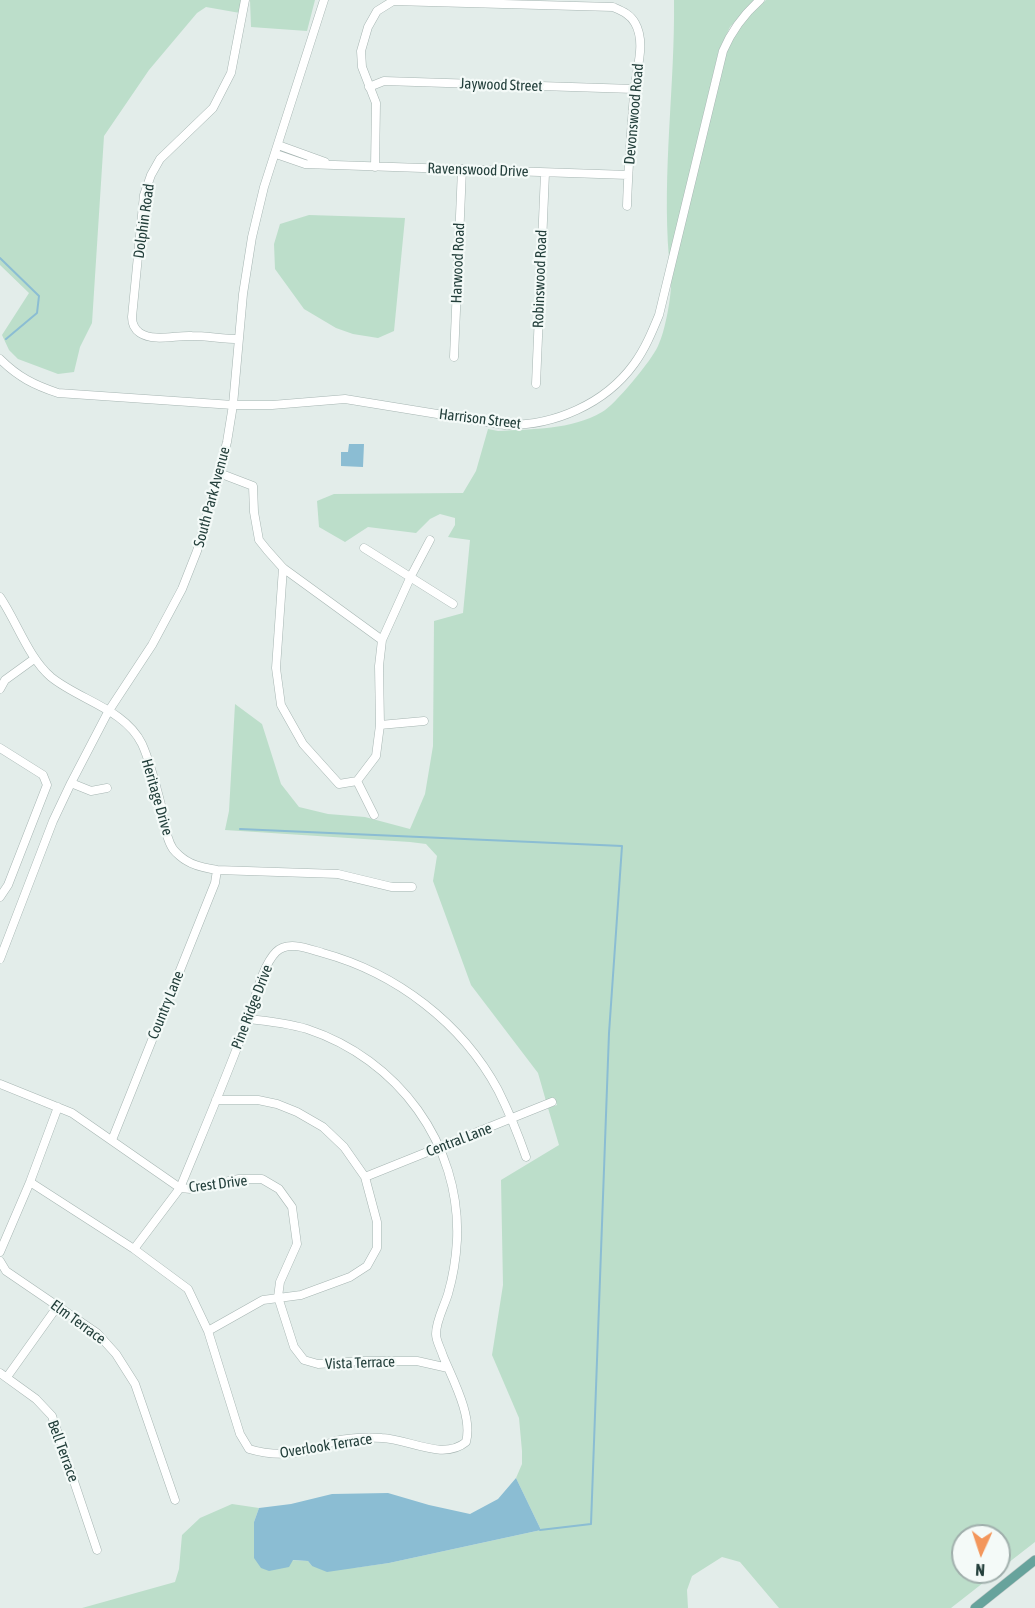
<!DOCTYPE html>
<style>
body{margin:0}
#map{position:relative;width:1035px;height:1608px;overflow:hidden;background:#e3edea;font-family:"Asap Condensed",sans-serif}
canvas{display:block}
.north{position:absolute;left:951px;top:1524px;width:60px;height:60px;box-sizing:border-box;background:#f4faf8;border:2px solid #a0afac;border-radius:50%;rotate:183deg;font-size:16px;font-weight:700;line-height:24px;text-align:center;color:#233f3b}
.north::after{content:'';display:block;margin:auto;width:21px;height:27px;background:#f3965b;clip-path:polygon(50% 0,100% 100%,50% 72%,0 100%)}
</style>
<div id="map">
<canvas width="1035" height="1608"></canvas>
<div class="north">N</div>
</div>
<script>
const ctx = document.querySelector('canvas').getContext('2d');
ctx.lineJoin = 'round';
function fillPath(path, color) { ctx.fillStyle = color; ctx.fill(path, 'evenodd'); }
function strokePath(path, color, width, dash) { ctx.strokeStyle = color; ctx.lineWidth = width; ctx.lineCap = dash ? 'butt' : 'round'; ctx.setLineDash(dash || []); ctx.stroke(path); }
function drawText(font, color, halo, rows, align = 'center') {
  ctx.font = font + ' "Asap Condensed",sans-serif'; ctx.lineWidth = 4.5; ctx.setLineDash([]); ctx.textBaseline = 'middle'; ctx.strokeStyle = halo; ctx.fillStyle = color; for (const [text, x, y, turn = 0] of rows) {
    ctx.save(); ctx.translate(x, y); ctx.rotate((+turn || 0) * Math.PI / 180); ctx.textAlign = isNaN(turn) ? turn : align; if (halo) ctx.strokeText(text, 0, 0); ctx.fillText(text, 0, 0); ctx.restore();
  }
}
const green = new Path2D(`
 M0,0H242L240,13L206,7L197,13L149,70L104,136L92,323L80,347L74,372L58,374L18,359L9,350L2,335L29,293L0,265Z
 M250,0H315L307,31L251,27Z
 M674,0H755L730,27L719,50L669,258C662,172 675,86 674,0Z
 M766,0H1035V1542L999,1570V1536H963V1572H997L951,1608H779L740,1562L722,1557L692,1576L687,1590L688,1608H82L175,1582L179,1569L182,1535L200,1518L232,1504L259,1508L254,1522V1558L308,1561L312,1566L353,1568L389,1563L541,1530L516,1478L522,1464V1451L519,1418L492,1355L503,1285L501,1180L559,1145L548,1108L557,1105L555,1098L546,1101L538,1073L471,985L433,881L437,856L426,844L410,842L225,830L229,811L235,704L262,724L281,784L299,807L328,814L365,817L410,829L425,794L433,746L434,621L463,613L470,540L448,537L455,525V518L440,514L430,519L416,533L368,527L345,542L319,527L317,501L334,494L463,493L476,471L488,429L498,431C532,429 571,430 602,412C614,406 652,360 658,346C665,332 672,295 671,279L726,52C736,30 748,16 766,0Z
 M309,215L405,218L394,331L378,338L353,334L336,328L304,309L275,269L274,244L280,224Z`);
const water = new Path2D(`
 M349,444H364L363,467L341,466V452H348Z
 M516,1478L541,1530L389,1563L327,1572L312,1566L308,1561L293,1560L289,1567L269,1571L261,1568L254,1558V1522L259,1508L291,1504L332,1494L388,1493L429,1505L470,1514L498,1499Z`);
const stream = new Path2D(`
 M0,258L39,296L37,313L6,339
 M240,829L622,846L609,1033L591,1524L540,1530`);
const minor = new Path2D(`
 M369,87L384,81L634,89
 M278,145L325,162
 M276,154L305,164L628,175
 M375,167L376,103L362,67L361,51L368,27L377,11L393,1L613,7C622,11 630,14 635,23C647,44 635,72 634,95C631,132 628,169 627,206
 M239,339C223,339 207,336 192,336C176,335 154,342 140,333C134,329 132,324 132,317L144,195L151,175L160,159L213,108L231,73L245,0
 M454,357L462,169
 M0,359C18,377 34,385 58,393L233,405H272L345,399L505,425C554,426 605,404 634,364C645,349 652,332 659,315L723,51C732,30 743,15 760,0
 M536,384L545,173
 M219,473L253,486L254,512L259,540L267,550L283,568L382,640L379,666L380,725L376,756L357,781L339,784L303,744L281,705L276,668L283,568
 M364,548L453,604
 M0,597C17,622 28,657 51,677C79,700 125,709 142,744C150,762 156,785 161,805C164,819 165,837 173,849C176,853 183,859 187,861C196,867 207,868 217,870L338,874L392,887H412
 M382,640L411,576L430,540
 M0,689L5,680L34,659
 M380,725L424,721
 M0,748L43,775L47,785L8,885L0,897
 M357,781L374,815
 M71,783L91,791L107,788
 M0,959L53,821L71,783L108,712L152,645L182,589L197,551L227,442L233,405L243,294L252,237L264,187L324,0
 M0,1084L72,1113L180,1188C203,1132 227,1076 248,1019C255,1000 262,966 276,952C288,940 309,949 323,953C396,973 462,1023 498,1090C509,1112 518,1134 526,1157
 M112,1140L215,883L217,870
 M365,1177L552,1102
 M30,1182L134,1249L188,1289L208,1331L240,1434L249,1449C272,1456 295,1455 318,1448C324,1446 329,1443 335,1441C349,1438 367,1437 382,1438C409,1439 443,1461 466,1442C473,1417 453,1380 443,1356C441,1349 436,1341 436,1334C436,1321 444,1307 448,1294C453,1277 456,1258 457,1240C461,1144 398,1059 307,1029C287,1023 268,1021 248,1019
 M134,1249L180,1188L191,1189L239,1179H262L279,1189L292,1207L297,1244L280,1282L278,1297L294,1347L304,1360L318,1364L363,1361H417L448,1368
 M0,1252L30,1182L58,1107
 M0,1261L6,1271L97,1333L116,1354L135,1384L175,1500
 M208,1331L263,1300L301,1295L350,1277L367,1266L377,1248V1222L365,1177L344,1147L323,1127L297,1112L277,1104L258,1100H216
 M0,1373L36,1399L52,1416L97,1550
 M7,1377L57,1307`);
const major = new Path2D(`
 M975,1608L1035,1560`);
const streetNames = [
 ["Jaywood Street",501,85,2],
 ["Devonswood Road",634,114,-85],
 ["Ravenswood Drive",478,170,2],
 ["Dolphin Road",144,221,-82],
 ["Harwood Road",458,263,-88],
 ["Robinswood Road",540,279,-88],
 ["Harrison Street",480,419,7],
 ["South Park Avenue",212,497,-75],
 ["Heritage Drive",157,797,74],
 ["Country Lane",166,1005,-68],
 ["Pine Ridge Drive",252,1007,-69],
 ["Central Lane",459,1140,-21],
 ["Crest Drive",218,1184,-7],
 ["Elm Terrace",78,1322,36],
 ["Vista Terrace",360,1363,-2],
 ["Overlook Terrace",326,1446,-9],
 ["Bell Terrace",63,1451,70]
];
fillPath(green, '#bcdeca');
fillPath(water, '#8bbdd3');
strokePath(stream, '#8bbdd3', 2);
strokePath(minor, '#a6b5b2', 9);
strokePath(major, '#c1c9c8', 10);
strokePath(minor, '#fff', 8);
strokePath(major, '#67a39c', 9);
drawText('15px', '#233f3b', '#f4faf8', streetNames);
</script>
